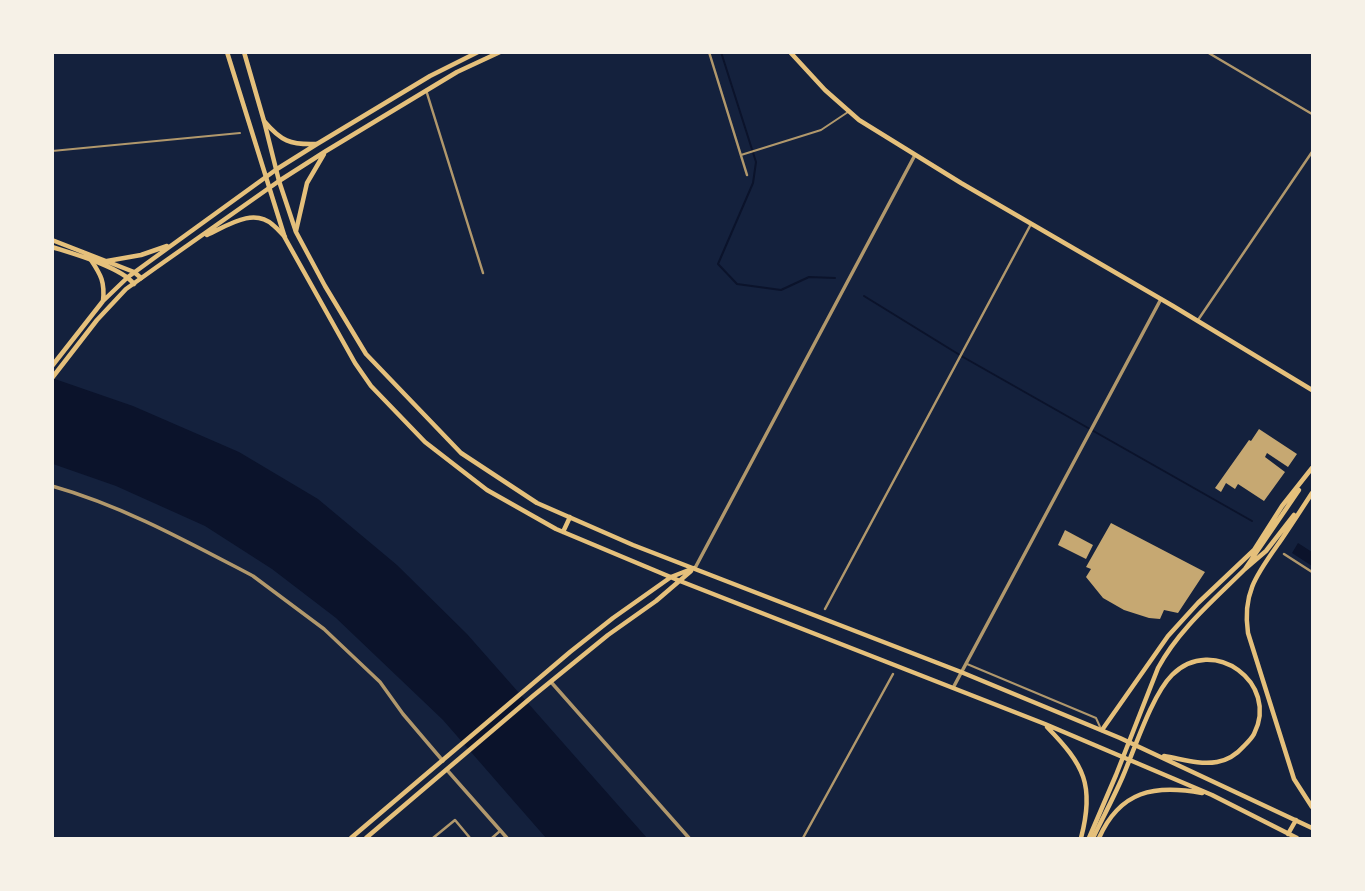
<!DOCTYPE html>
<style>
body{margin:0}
#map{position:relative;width:1365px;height:891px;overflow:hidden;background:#14213d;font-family:Overpass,sans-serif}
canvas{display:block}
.frame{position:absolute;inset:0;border:54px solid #f6f1e7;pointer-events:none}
</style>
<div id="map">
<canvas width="1365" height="891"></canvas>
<div class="frame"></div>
</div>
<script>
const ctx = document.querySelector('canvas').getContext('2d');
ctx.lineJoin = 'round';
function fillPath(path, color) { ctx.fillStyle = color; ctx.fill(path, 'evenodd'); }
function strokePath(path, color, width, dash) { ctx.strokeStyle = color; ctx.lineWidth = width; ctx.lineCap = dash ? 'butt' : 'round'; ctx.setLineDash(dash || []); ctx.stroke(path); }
const water = new Path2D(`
 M52,378L133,406L239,452L318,499L397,565L467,634L647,838H546L443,720L336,618L272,569L205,526L116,486L53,464Z
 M1298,543L1312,552V566L1292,553Z`);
const stream = new Path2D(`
 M721,52L756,162L753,183L718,264L737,284L781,290L809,277L835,278
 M864,296L963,357L1252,521`);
const building = new Path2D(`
 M1259,429L1297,454L1288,467L1267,453L1265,457L1285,472L1264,501L1238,484L1235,489L1226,483L1221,492L1215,488L1249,440L1251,441Z
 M1111,523L1205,572L1178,613L1164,610L1160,619L1149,618L1124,610L1103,598L1086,577L1091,569L1086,567Z
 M1065,530L1093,545L1086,559L1058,545Z`);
const service = new Path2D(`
 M52,151L240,133
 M741,155L821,130L848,112
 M967,664L1096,718L1101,729`);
const pedestrian = new Path2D(`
 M1284,554L1312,572`);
const minor = new Path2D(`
 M709,52L747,175
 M1207,52L1312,114
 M426,90L483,273
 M1198,320L1312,152
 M825,609L1031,224
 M433,838L455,820L470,838
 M492,838L500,831
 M803,838L893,674`);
const tertiary = new Path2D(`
 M52,486C123,506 188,542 253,576L324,629L380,682L403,714L443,761
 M695,568L915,155
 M551,682L689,838
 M953,688L1161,299
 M447,770L507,838`);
const secondary = new Path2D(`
 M790,52L825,90L859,120L961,183L1173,306L1312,390
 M264,121C281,141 290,145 316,144
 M296,231L307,183L324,154
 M207,235C227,226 253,207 273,225C278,229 281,233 285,237
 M91,260C101,275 105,282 103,301
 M107,261L141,255L167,246
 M52,366L103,301L128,277L172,245L277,169L317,144L430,76L478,52
 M52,378L97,320L126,289L154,269L279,181L326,151L457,72L500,52
 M1312,493C1301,510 1290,527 1279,543C1257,574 1242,593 1248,633L1294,779L1312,807
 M1294,515L1266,551L1245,569L1299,490
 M1102,730L1168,636L1198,603L1254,550L1282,506L1312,468
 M1089,838L1116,775L1158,668C1179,629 1214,600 1245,569`);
const primary = new Path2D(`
 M227,52L285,238L355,363L371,386L425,442L487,490L556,529L680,581L1045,724L1212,795L1297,838
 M244,52L264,121L279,181L296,232L325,286L366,354L461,453L537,503L633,545L961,672L1120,738L1312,828
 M52,240L134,272L141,278
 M52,247C74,254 121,267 134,284
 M563,532L570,517
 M1047,727C1084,765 1095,785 1081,838
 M1288,834L1296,820
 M351,838L570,652L613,618L671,577L694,568
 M366,838L533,696L608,635L656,601L691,571
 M1093,838C1103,817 1114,797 1123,776C1135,748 1152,695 1172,675C1213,634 1280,683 1254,734C1252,738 1248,742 1244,746C1237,754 1228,760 1217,762C1199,765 1182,759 1164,756
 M1099,838C1120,791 1154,784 1202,793`);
fillPath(water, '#0b132b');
strokePath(stream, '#0b132b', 2);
fillPath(building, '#c6a872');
strokePath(service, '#b1986c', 2);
strokePath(pedestrian, '#b1986c', 2.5);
strokePath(minor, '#b1986c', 2.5);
strokePath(tertiary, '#b1986c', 3.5);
strokePath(secondary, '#e5c07b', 4.5);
strokePath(primary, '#e5c07b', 4.5);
</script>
